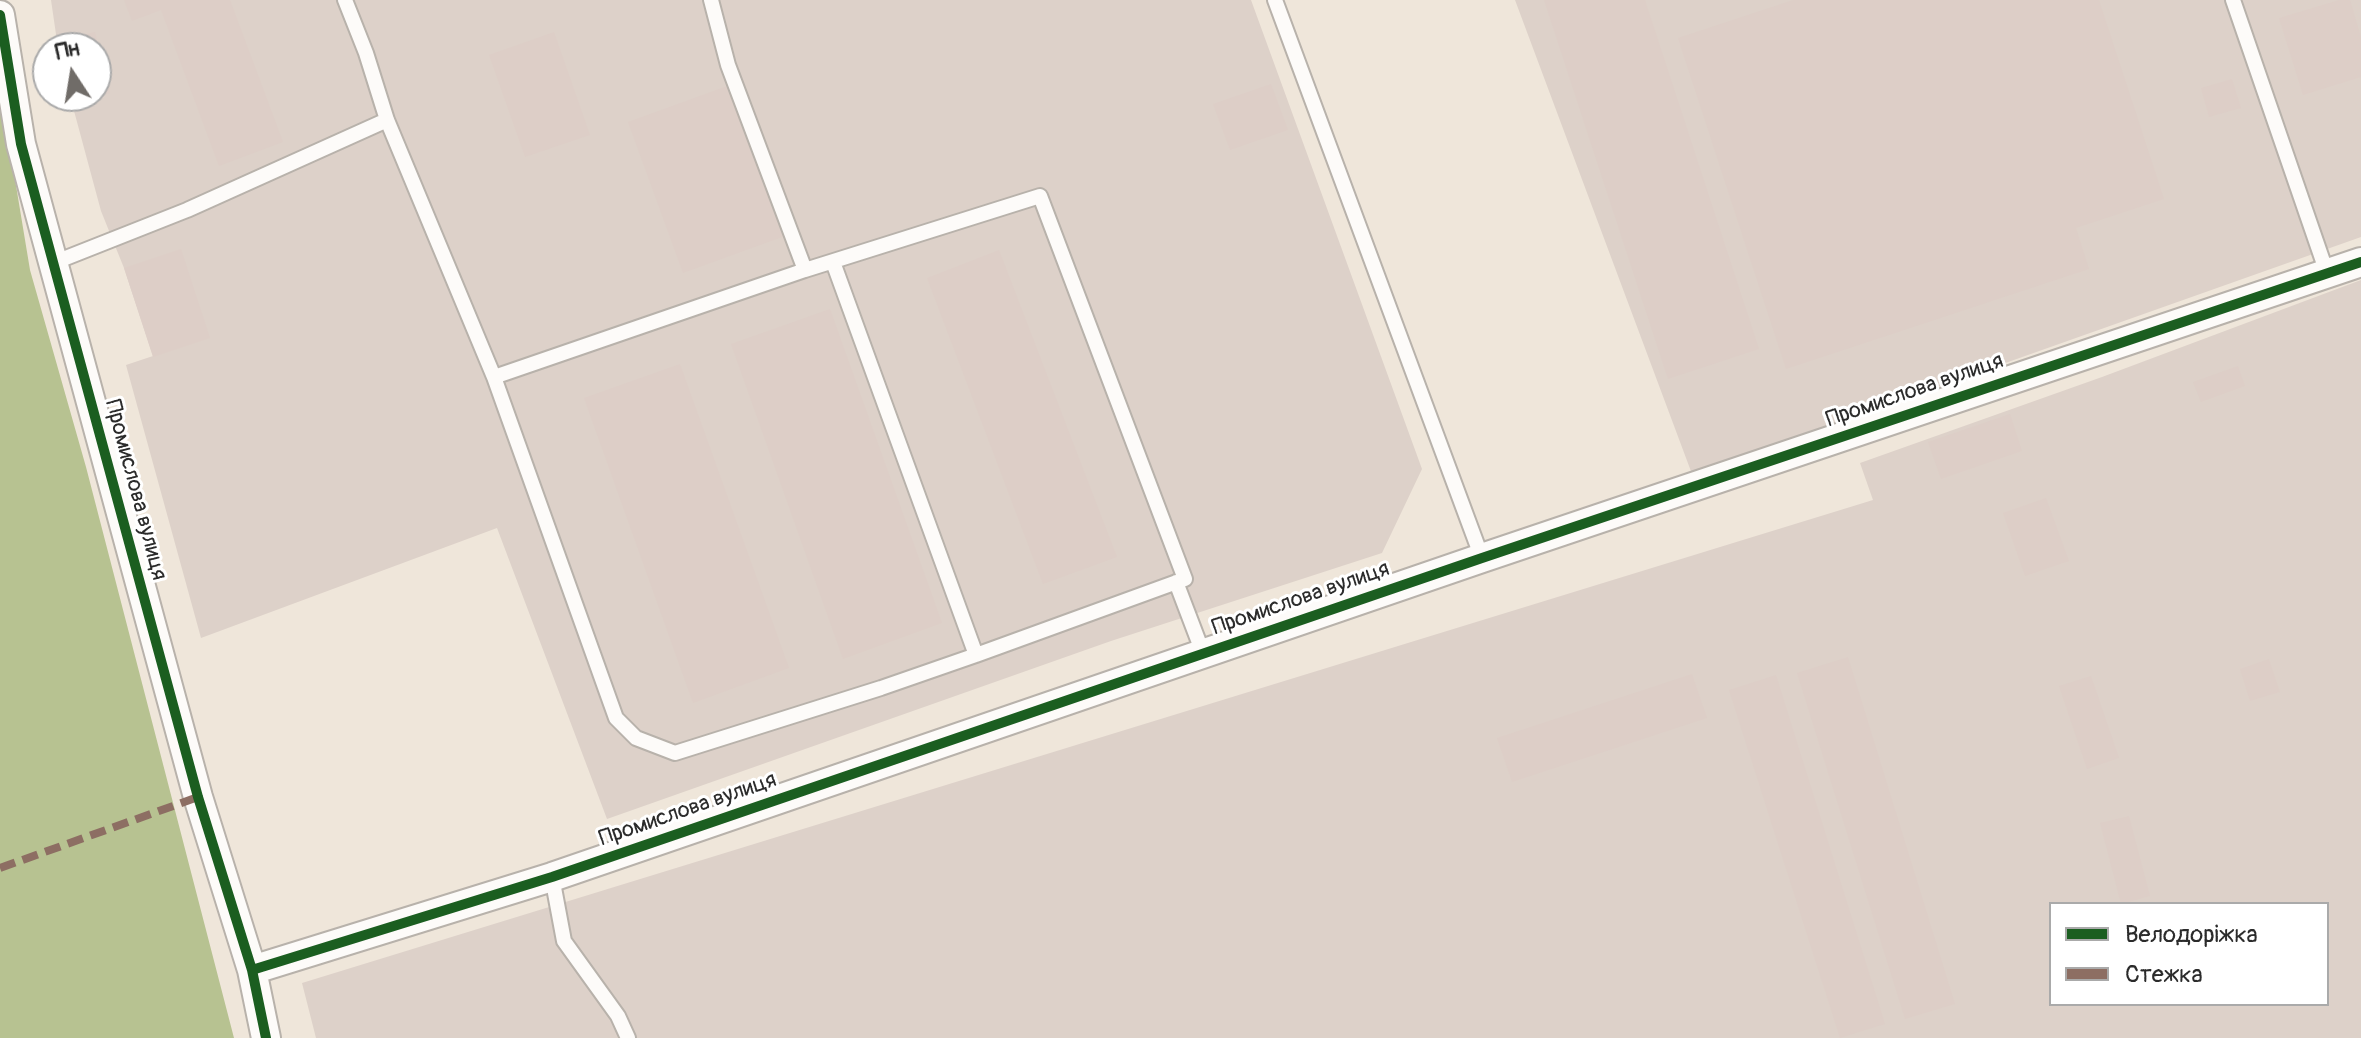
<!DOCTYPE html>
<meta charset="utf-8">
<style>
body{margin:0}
#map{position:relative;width:2361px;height:1038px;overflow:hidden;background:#efe6da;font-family:Pangolin,sans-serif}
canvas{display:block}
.legend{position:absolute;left:2049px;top:902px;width:280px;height:104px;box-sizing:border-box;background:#fff;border:2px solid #aaa;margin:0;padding:10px 14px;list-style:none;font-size:24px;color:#2b2b2b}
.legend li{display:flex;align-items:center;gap:16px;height:40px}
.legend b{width:40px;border:2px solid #aaa}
.north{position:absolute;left:32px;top:32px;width:80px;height:80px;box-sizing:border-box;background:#fff;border:2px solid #aaa;border-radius:50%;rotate:348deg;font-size:22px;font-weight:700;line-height:32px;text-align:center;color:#2b2b2b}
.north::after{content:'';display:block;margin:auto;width:28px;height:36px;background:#706c68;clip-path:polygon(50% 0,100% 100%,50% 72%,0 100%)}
</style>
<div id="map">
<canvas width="2361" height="1038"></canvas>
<ul class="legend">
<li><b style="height:10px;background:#1b5e20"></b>Велодоріжка</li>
<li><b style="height:10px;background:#8d6e63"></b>Стежка</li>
</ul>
<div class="north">Пн</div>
</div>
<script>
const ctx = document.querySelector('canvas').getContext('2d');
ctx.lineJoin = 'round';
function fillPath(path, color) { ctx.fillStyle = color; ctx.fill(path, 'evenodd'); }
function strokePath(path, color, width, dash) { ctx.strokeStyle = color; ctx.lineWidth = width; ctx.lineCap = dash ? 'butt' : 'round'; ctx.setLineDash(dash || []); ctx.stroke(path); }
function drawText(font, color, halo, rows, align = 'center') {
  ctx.font = font + ' Pangolin,sans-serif'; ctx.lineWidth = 6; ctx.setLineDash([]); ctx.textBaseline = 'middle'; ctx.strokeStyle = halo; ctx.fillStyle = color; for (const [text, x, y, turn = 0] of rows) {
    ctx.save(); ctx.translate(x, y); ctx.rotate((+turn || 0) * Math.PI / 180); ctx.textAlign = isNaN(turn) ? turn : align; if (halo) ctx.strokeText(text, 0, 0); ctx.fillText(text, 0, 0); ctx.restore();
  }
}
const industrial = new Path2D(`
 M51,0H1251L1422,469L1382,553L1111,641L607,819L497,528L201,638L126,365L153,356L124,268L101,211L70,96H96V48H58Z
 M1515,0H2361V237L1692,474Z
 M2361,280V1038H316L302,983L1873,500L1860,463L2102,377ZM2051,904H2327V1004H2051Z`);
const forest = new Path2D(`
 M0,89L30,270L86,467L234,1038H0Z`);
const building = new Path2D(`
 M124,0H230L283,142L219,166L161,10L132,21Z
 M1544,0H1645L1759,349L1668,379Z
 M1793,0H2099L2164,199L2076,228L2089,269L1786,369L1678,38Z
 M2339,0H2350L2361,37V77L2303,95L2279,18Z
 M95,32L110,93L96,97V48H58L56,41Z
 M554,32L590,135L525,157L489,55Z
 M2232,79L2241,108L2209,117L2201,88Z
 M1271,84L1288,130L1230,150L1213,104Z
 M730,85L785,236L683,273L628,122Z
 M181,249L210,338L153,357L124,268Z
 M999,250L1117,557L1043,584L927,278Z
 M830,309L942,623L843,659L731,344Z
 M680,364L789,668L693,703L584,398Z
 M2238,366L2245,386L2201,402L2193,382Z
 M2010,414L2022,451L1941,479L1928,442Z
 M2046,498L2069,561L2025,576L2003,513Z
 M1848,657L1955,1004L1905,1019L1797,673Z
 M2269,659L2280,692L2250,701L2240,669Z
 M1692,674L1707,718L1512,782L1497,738Z
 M1776,675L1885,1024L1840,1038L1729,690Z
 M2091,676L2119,758L2087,769L2059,686Z
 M2129,816L2150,896L2121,904L2100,823Z`);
const service = new Path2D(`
 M345,0L366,53L387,120L494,377L805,270L728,65L711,0
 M1275,0L1482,558
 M2233,0L2327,273
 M53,263L187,210L387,120
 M805,270L1040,196L1185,579L976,655
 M494,377L616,718L636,738L675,753L881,688L976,655L833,262
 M1176,582L1203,653
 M552,877L564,941L618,1016L628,1038`);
const minor = new Path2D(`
 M0,15L21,144L198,797L252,970L266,1038
 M252,970L552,877L1482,558L2361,262`);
const quiet = new Path2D(`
 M0,868L198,797`);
const cycleway = new Path2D(`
 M0,15L21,144L198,797L252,970L266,1038
 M252,970L552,877L1482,558L2361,262`);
const streetNames = [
 ["Промислова вулиця",1915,391,-19],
 ["Промислова вулиця",135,490,75],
 ["Промислова вулиця",1301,599,-19],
 ["Промислова вулиця",688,810,-19]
];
fillPath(industrial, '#ddd1c9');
fillPath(forest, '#b7c291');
fillPath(building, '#ddcec7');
strokePath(service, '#b8b2ab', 18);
strokePath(minor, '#b8b2ab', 32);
strokePath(service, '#fdfbf9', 14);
strokePath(minor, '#fdfbf9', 28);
strokePath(quiet, '#8d6e63', 8, [16, 8]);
strokePath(cycleway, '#1b5e20', 10);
drawText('22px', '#2b2b2b', '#fff', streetNames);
</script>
